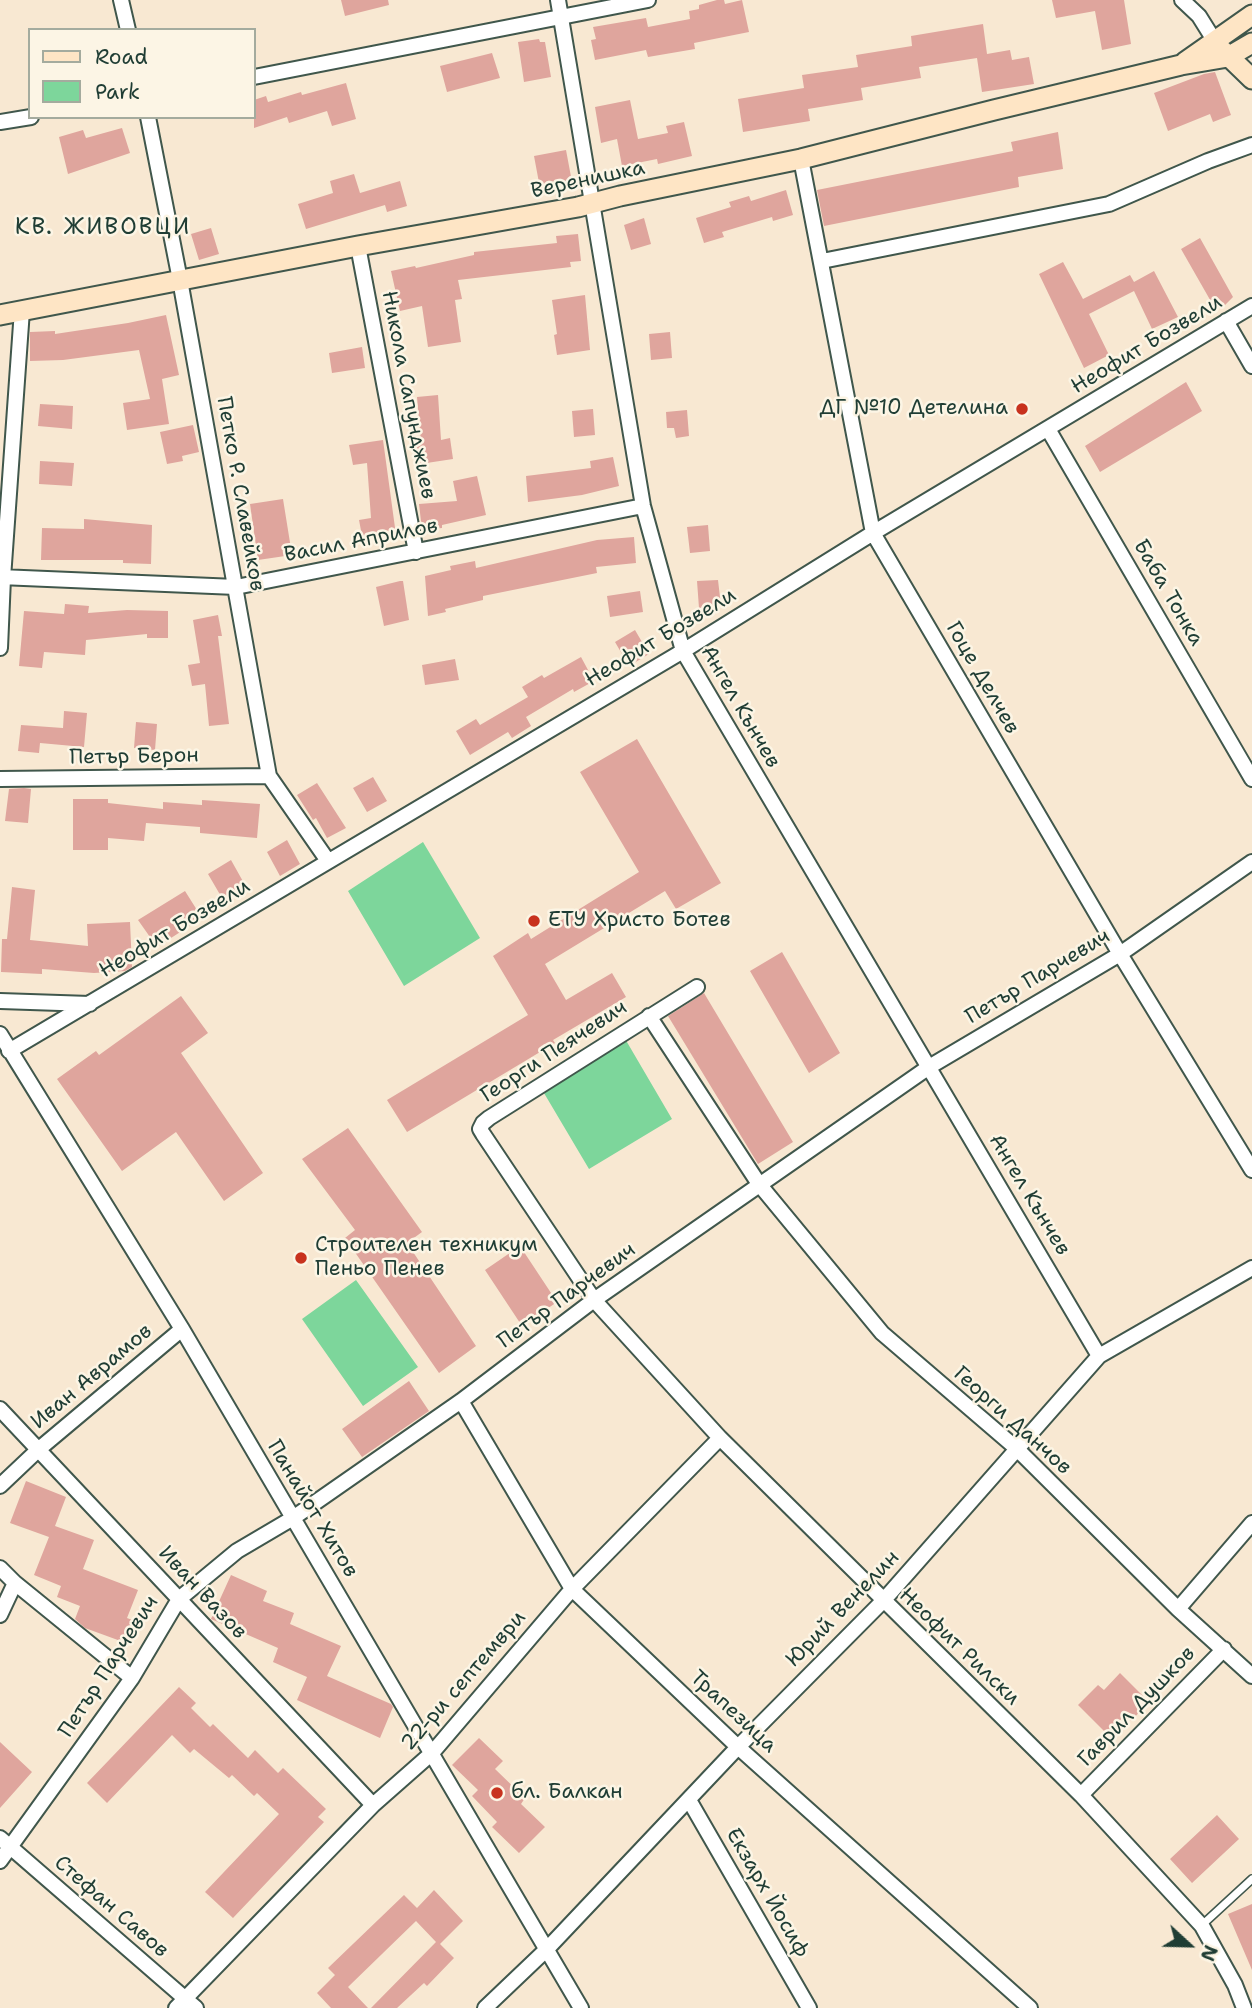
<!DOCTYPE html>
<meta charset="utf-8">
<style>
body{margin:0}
#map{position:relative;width:1252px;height:2008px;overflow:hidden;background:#f8e8d2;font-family:"Shantell Sans",sans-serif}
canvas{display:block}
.legend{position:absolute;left:28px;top:28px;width:228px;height:91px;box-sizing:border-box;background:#fcf5e5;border:2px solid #a4ab9e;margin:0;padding:9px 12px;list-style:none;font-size:21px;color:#1f3d34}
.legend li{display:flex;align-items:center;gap:14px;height:35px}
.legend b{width:35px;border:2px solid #a4ab9e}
.north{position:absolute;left:1154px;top:1910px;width:70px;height:70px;-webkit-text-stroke:5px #fcf5e5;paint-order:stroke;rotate:112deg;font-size:19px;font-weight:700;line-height:28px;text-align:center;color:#1f3d34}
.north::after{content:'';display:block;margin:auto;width:24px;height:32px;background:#1f3d34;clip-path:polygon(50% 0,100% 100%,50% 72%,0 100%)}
</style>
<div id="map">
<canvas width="1252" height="2008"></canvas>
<ul class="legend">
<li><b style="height:9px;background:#fee5c5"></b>Road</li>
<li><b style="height:19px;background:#7dd69b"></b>Park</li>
</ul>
<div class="north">N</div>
</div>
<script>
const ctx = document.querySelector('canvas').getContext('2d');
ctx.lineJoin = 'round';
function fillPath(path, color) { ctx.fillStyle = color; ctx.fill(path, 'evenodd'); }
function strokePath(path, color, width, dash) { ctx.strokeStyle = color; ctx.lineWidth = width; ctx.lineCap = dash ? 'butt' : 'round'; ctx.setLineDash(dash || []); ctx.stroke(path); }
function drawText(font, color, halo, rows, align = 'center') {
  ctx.font = font + ' "Shantell Sans",sans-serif'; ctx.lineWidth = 5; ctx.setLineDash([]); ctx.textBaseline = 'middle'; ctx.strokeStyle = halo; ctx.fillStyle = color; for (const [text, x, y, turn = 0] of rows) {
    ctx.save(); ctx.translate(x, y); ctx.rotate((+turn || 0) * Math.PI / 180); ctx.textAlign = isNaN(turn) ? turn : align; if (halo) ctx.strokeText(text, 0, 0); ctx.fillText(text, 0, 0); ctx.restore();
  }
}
const green = new Path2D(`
 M423,842L480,938L404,986L348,891Z
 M624,1037L672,1119L589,1169L541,1088Z
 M356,1280L418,1367L363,1406L302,1319Z`);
const building = new Path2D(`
 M341,0H388L389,5L345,16Z
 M717,0H724L725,4L742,0L749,32L694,43L695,49L648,57L646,50L595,60L591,40L596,39L593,27L646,18L648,27L690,19L689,11L699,9V5Z
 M1052,0H1124L1131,44L1102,50L1095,11L1056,18Z
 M983,24L987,54L1010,50L1012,60L1029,57L1034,84L982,92L977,58L919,67L921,78L861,88L863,100L808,109L810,121L743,132L738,99L804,88L802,75L858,67L856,55L912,46L911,36Z
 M539,39L540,42H545L551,77L524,82L518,42Z
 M492,53L500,78L447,92L440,66Z
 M1215,72L1231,115L1213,122L1210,114L1168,131L1154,93L1204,74Z
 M346,83L356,119L332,126L327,111L289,123L287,117L254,128V100L266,96L268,102L301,92L302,95Z
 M630,100L638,139L668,133L666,126L684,122L692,156L658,164L657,159L622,166L617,139L601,143L595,107Z
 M122,128L130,153L68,174L59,137L83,130L86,138Z
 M1058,132L1063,169L1018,177L1019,187L824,226L817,190L1013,151L1011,142Z
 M566,150L572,182L540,188L534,156Z
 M354,174L360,193L400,181L407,206L387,212L385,205L306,229L298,204L333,193L330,181Z
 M786,190L793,215L773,221L772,217L722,232L724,237L704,243L696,218L731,207L729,202L749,196L751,201Z
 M644,218L651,244L631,250L624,225Z
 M211,228L219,254L199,260L191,234Z
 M578,234L581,261L570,262L571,267L458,280L462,299L455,300L461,342L428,347L422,306L400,311L391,271L415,266L416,268L474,255V252L557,243L556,236Z
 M1200,238L1233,297L1222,308L1213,305L1181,249Z
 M1063,262L1083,299L1130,275L1134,282L1154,271L1178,317L1152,329L1134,291L1089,314L1109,355L1084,368L1039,274Z
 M585,295L590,350L557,355L554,335L557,334L552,300Z
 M166,315L179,375L162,379L169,424L127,430L123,403L150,399L139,350L63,360L30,361V332L55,331V334L128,323Z
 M670,332L672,358L651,360L649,334Z
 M362,347L365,368L332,373L329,353Z
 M1186,382L1202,411L1100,472L1085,446Z
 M438,395L441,440L450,438L453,459L420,464L416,444L421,443L417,397Z
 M40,404L73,406L72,429L38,426Z
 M593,409L595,435L574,437L572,411Z
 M687,410L689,436L676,438L674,428H667L666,412Z
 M193,425L199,452L182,456L183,461L167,464L160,432Z
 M383,440L396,535L363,541L359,520L371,518L367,463L353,465L349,445Z
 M613,457L619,486L582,495L528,502L526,476L591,468L590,461Z
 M40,461L74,463L72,486L39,484Z
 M477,476L486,515L442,525V528L422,530L419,504L457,501L453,481Z
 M283,499L292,555L258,560L250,504Z
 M84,519L152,525L151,564L123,563V560H41L42,528L84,529Z
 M708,525L710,551L690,553L687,527Z
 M634,537L636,563L596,567L597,573L483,596V600L445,609L446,612L428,616L425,576L451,570L450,566L475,561L476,568L597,540Z
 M718,580L721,606L699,608L697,581Z
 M400,581H403L409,620L384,626L376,587Z
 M640,591L643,612L610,617L607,596Z
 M65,604L89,606L88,613L127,610L168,611V638H147V634L86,640L85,655L44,652L42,668L19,666L24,611L64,614Z
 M218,615L222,636H218L229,724L209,726L205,684L192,686L188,665L200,663L193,620Z
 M635,630L649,654L629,666L615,642Z
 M581,657L594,681L574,692L573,689L526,717L531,726L512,738L508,732L470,755L456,731L476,719L480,725L528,697L522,687L542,675L544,678Z
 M455,659L459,680L425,685L422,665Z
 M64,711L87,713L84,747L40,743L39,753L18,751L21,725L63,728Z
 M136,722L157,724L155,750L134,748Z
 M637,739L721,883L676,909L665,891L545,964L566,1000L612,973L626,997L553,1040L555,1043L407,1132L387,1100L528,1015L493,956L528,933L531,939L639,872L580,772Z
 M373,777L387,801L367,812L353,788Z
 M317,783L346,828L327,838L316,818L313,820L297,795Z
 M24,788L31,789L28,823L5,821L9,789Z
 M73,799H108V803L163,809V802L202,805V800L260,804L257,838L200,833V827L146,823L144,841L108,838V850H73Z
 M287,840L300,864L280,876L267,852Z
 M231,860L245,885L222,898L208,874Z
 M12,887L35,890L30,940L88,946L87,924L130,922L132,967L125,971L94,973L42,969V974L1,972L2,939H7Z
 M185,891L202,918L157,947L138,920Z
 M782,952L840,1053L809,1073L750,971Z
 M704,993L793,1142L758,1164L668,1016Z
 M181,996L208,1033L181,1053L263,1173L224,1201L176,1132L122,1171L57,1079L96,1051L99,1055Z
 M348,1128L422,1232L407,1243L476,1346L439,1373L345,1238L355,1230L302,1159Z
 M520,1246L557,1302L522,1326L485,1270Z
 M409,1381L429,1411L362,1457L342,1429Z
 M26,1481L66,1497L55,1526L94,1540L83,1569L138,1590L127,1618L135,1621L126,1643L85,1628L75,1619L80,1606L57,1597L61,1586L34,1575L49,1537L10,1523Z
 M231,1575L267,1591L263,1601L294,1613L290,1624L341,1646L327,1676L391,1704L393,1707L380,1738L297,1700L307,1677L273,1662L278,1648L211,1619Z
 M1120,1673L1149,1702L1131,1721L1125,1715L1107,1734L1078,1705L1098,1685L1104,1690Z
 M179,1687L196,1703L191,1708L210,1727L213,1724L248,1758L255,1750L278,1773L283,1768L326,1809L318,1817L324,1822L233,1918L205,1892L279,1814L257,1793L254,1796L232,1775L229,1778L194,1749L190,1753L172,1735L107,1803L87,1783Z
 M479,1738L503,1761L495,1769L525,1798L521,1804L545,1827L519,1853L492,1827L497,1822L472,1796L478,1790L452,1765Z
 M0,1742L32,1772L0,1808Z
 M1217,1815L1239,1839L1192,1883L1170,1859Z
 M434,1890L463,1921L440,1944L454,1958L427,1986L424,1983L397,2008H371L436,1942L416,1921L348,1987L368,2008H331L317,1993L335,1975L328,1968L404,1895L417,1908Z
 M1252,1904V1970L1228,1914Z`);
const lane = new Path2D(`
 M1202,1925L1252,1879`);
const street = new Path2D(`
 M121,0L128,30
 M558,0L643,506L683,651L1099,1356
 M1182,0L1199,16L1214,40
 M254,77L648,0
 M148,117L180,280L269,776L328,861
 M0,122L31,117
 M801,159L873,533L1120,954L1252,1170
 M358,246L416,552
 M822,261L1109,204L1208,161L1252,145
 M1226,321L1252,366
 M1048,429L1252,779
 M0,577L236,587L643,506
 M0,648L3,578L22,310
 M0,779L269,776
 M697,987L489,1118L483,1123L480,1129L483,1134L594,1300L720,1438L1081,1795L1202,1926L1235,1985L1244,2008
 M0,1001L90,1004
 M649,1016L759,1184L882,1333L1016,1448L1178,1609L1252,1676
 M0,1034L182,1329L581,2008
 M9,1051L683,651L873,533L1252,306
 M461,1401L572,1589L738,1747L1030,2008
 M0,1409L373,1805
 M0,1486L39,1449L182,1329
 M0,1568L15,1583
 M1178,1609L1252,1523
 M0,1615L15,1583L132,1678
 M1081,1795L1224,1649
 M689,1800L809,2008
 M0,1838L196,2008
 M0,1861L132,1678L179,1599L237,1551L293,1518L461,1401L594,1300L929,1067L1120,954L1252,862
 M176,2008L373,1805L432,1753L572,1589L720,1438
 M485,2008L547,1949L738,1747L883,1601L1099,1356L1252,1268`);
const secondary = new Path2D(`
 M1221,49L1252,79
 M1185,62L1252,15
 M0,315L358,246L578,207L620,196L801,159L994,110L1181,65L1228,57L1252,43`);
const markers = [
 [1022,409,7,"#c8321e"],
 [534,921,7,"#c8321e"],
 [301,1258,7,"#c8321e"],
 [497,1793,7,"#c8321e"]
];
const streetNames = [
 ["Веренишка",588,180,-12],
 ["Неофит Бозвели",1147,345,-31],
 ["Никола Сапунджиев",408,395,79],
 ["Петко Р. Славейков",240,494,80],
 ["Васил Априлов",361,541,-11],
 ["Баба Тонка",1168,593,60],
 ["Неофит Бозвели",661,638,-31],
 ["Гоце Делчев",982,678,60],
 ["Ангел Кънчев",740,707,60],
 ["Петър Берон",134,757,-1],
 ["Неофит Бозвели",175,929,-31],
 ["Петър Парчевич",1038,977,-31],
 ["Георги Пеячевич",554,1052,-33],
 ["Ангел Кънчев",1029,1195,59],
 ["Петър Парчевич",567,1296,-36],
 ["Иван Аврамов",92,1377,-40],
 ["Георги Данчов",1012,1421,42],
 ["Панайот Хитов",312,1509,59],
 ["Иван Вазов",202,1593,47],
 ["Юрий Венелин",843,1609,-46],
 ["Неофит Рилски",959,1647,44],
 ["Петър Парчевич",109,1667,-57],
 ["22-ри септември",464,1681,-49],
 ["Гаврил Душков",1137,1707,-46],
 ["Трапезица",733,1712,43],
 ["Екзарх Йосиф",767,1893,60],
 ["Стефан Савов",111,1907,41]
];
const poiNames = [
 ["ДГ №10 Детелина",1008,409,"right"],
 ["ЕТУ Христо Ботев",548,921],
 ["Строителен техникум",315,1246],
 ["Пеньо Пенев",315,1270],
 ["бл. Балкан",511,1793]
];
const neighbourhoodNames = [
 ["КВ. ЖИВОВЦИ",103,228]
];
fillPath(green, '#7dd69b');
fillPath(building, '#dfa59d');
strokePath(lane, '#40574c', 10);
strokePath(street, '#40574c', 18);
strokePath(secondary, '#40574c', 23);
strokePath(lane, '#fff', 7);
strokePath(street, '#fff', 14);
strokePath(secondary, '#fee5c5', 19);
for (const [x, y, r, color] of markers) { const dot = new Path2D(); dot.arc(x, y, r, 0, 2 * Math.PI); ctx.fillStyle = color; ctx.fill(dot); strokePath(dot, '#fcf5e5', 2.5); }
drawText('21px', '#1f3d34', '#fcf5e5', streetNames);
drawText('21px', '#1f3d34', '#fcf5e5', poiNames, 'left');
ctx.letterSpacing = '2px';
drawText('23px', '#1f3d34', '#fcf5e5', neighbourhoodNames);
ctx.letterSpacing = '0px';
</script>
